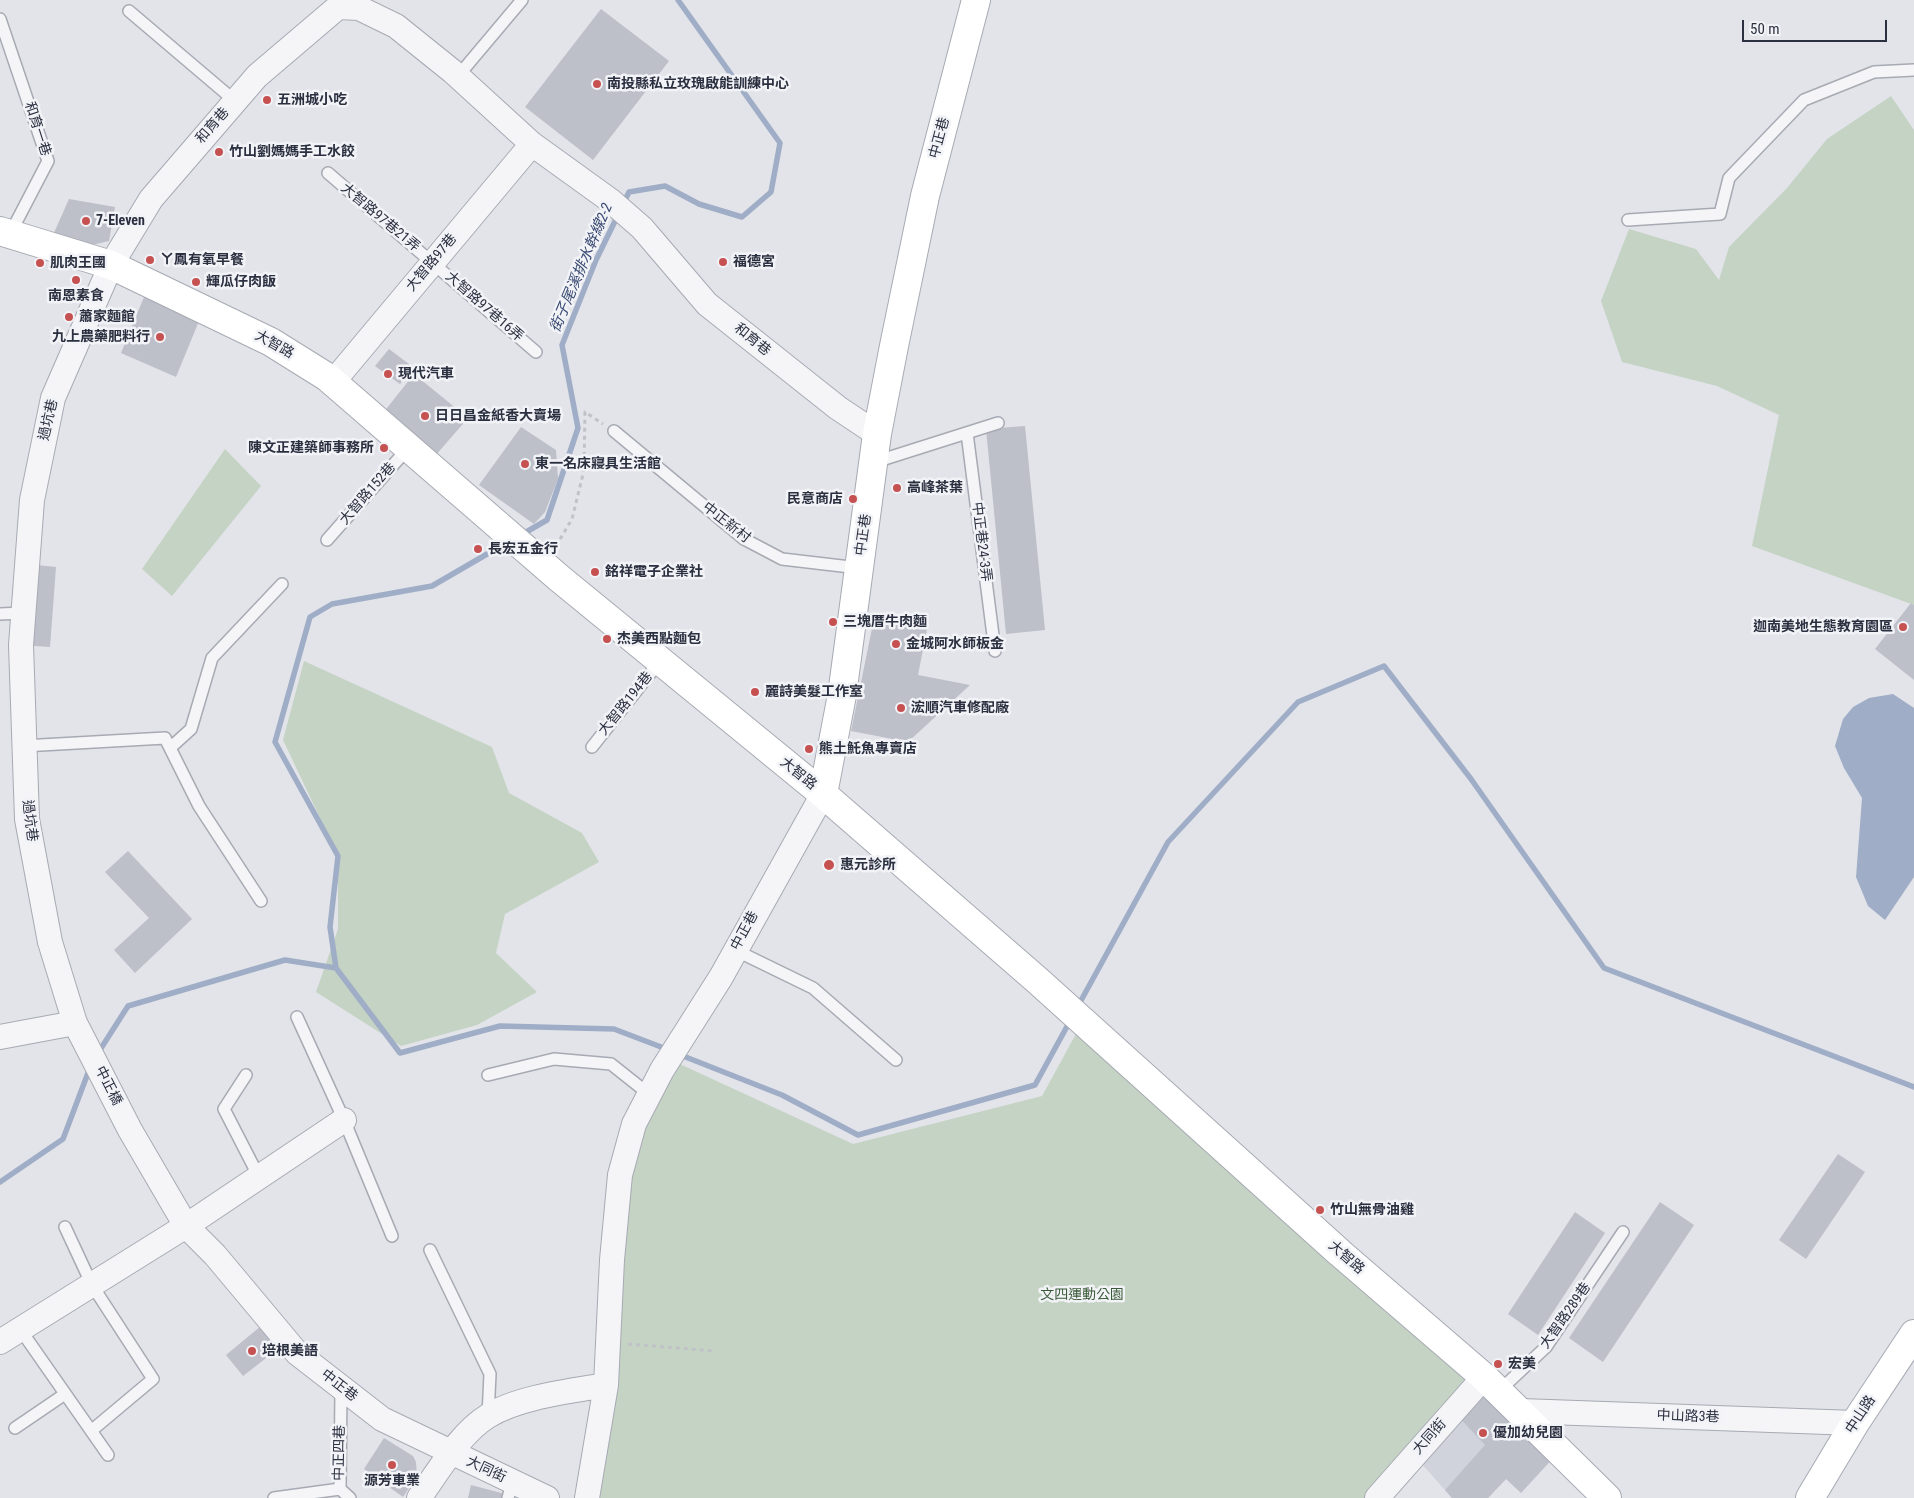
<!DOCTYPE html>
<meta charset="utf-8">
<style>
body{margin:0}
#map{position:relative;width:1914px;height:1498px;overflow:hidden;background:#e2e4e9;font-family:"Roboto Condensed",sans-serif}
canvas{display:block}
.scale{position:absolute;left:1742px;top:20px;width:145px;height:22px;box-sizing:border-box;border:2px solid #2b3040;border-top:0;padding-left:6px;font-size:15px;line-height:18px;white-space:nowrap;color:#2b3040;-webkit-text-stroke:4px #f2f3f7;paint-order:stroke}
</style>
<div id="map">
<canvas width="1914" height="1498"></canvas>
<div class="scale">50 m</div>
</div>
<script>
const ctx = document.querySelector('canvas').getContext('2d');
ctx.lineJoin = 'round';
function fillPath(path, color) { ctx.fillStyle = color; ctx.fill(path, 'evenodd'); }
function strokePath(path, color, width, dash) { ctx.strokeStyle = color; ctx.lineWidth = width; ctx.lineCap = dash ? 'butt' : 'round'; ctx.setLineDash(dash || []); ctx.stroke(path); }
function drawText(font, color, halo, rows, align = 'center') {
  ctx.font = font + ' "Roboto Condensed","Noto Sans TC",sans-serif'; ctx.lineWidth = 5; ctx.setLineDash([]); ctx.textBaseline = 'middle'; ctx.strokeStyle = halo; ctx.fillStyle = color; for (const [text, x, y, turn = 0] of rows) {
    ctx.save(); ctx.translate(x, y); ctx.rotate((+turn || 0) * Math.PI / 180); ctx.textAlign = isNaN(turn) ? turn : align; if (halo) ctx.strokeText(text, 0, 0); ctx.fillText(text, 0, 0); ctx.restore();
  }
}
const built = new Path2D(`
 M1479,1383L1506,1479L1488,1498H1452L1413,1454Z`);
const green = new Path2D(`
 M1891,96L1914,130V605L1752,546L1779,415L1717,386L1622,362L1601,301L1629,229L1696,249L1719,280L1729,247L1787,188L1827,139Z
 M225,449L261,486L172,596L142,569Z
 M304,661L492,747L509,793L582,833L599,862L505,914L496,953L537,992L477,1025L401,1046L316,992L338,929V856L283,740Z
 M1083,1021L1484,1377L1376,1498H592L620,1175L669,1059L853,1144L1042,1096Z`);
const water = new Path2D(`
 M1893,694L1914,708V877L1885,920L1868,906L1856,877L1862,798L1844,768L1835,746L1843,719L1853,707L1869,698Z`);
const stream = new Path2D(`
 M623,204L629,192L665,186L699,204L742,217L771,192L780,143L678,0
 M521,535L547,520L578,428L562,345L596,260L618,215
 M336,968L330,927L338,856L275,742L310,617L332,604L432,586L506,543
 M1078,1006L1168,842L1298,702L1384,666L1471,779L1604,968L1914,1087
 M98,1053L128,1006L285,960L336,968L400,1053L500,1026L614,1029L669,1050
 M678,1054L782,1095L858,1135L1035,1085L1070,1021
 M0,1182L63,1139L91,1065`);
const building = new Path2D(`
 M601,9L669,61L593,160L525,107Z
 M69,199L115,207L109,241L88,246L53,235Z
 M144,297L199,321L176,377L121,353Z
 M389,349L413,367L400,384L375,366Z
 M414,374L468,418L435,456L383,413Z
 M1025,426L1045,630L1006,634L986,429Z
 M521,427L556,450L558,479L545,512L534,524L479,485Z
 M27,564L56,567L50,647L21,645Z
 M1911,603L1914,605V680L1875,649Z
 M875,614L928,624L918,675L970,685L908,742L851,731Z
 M128,851L192,919L135,973L114,950L149,918L105,872Z
 M1838,1154L1865,1172L1806,1259L1779,1240Z
 M1660,1202L1694,1225L1603,1362L1569,1338Z
 M1575,1212L1605,1233L1538,1335L1508,1314Z
 M261,1326L279,1348L243,1376L226,1355Z
 M1479,1383L1556,1455L1521,1493L1506,1479L1488,1498H1452L1445,1490L1485,1445L1453,1411Z
 M384,1438L413,1456L416,1462L417,1476L403,1497L364,1469Z
 M471,1485L505,1494L504,1498H468Z`);
const path = new Path2D(`
 M556,546L572,519L584,470L585,412L603,424
 M628,1344L714,1351`);
const lane = new Path2D(`
 M129,11L235,101
 M0,19L48,161L10,234
 M458,76L522,0
 M328,173L536,352
 M1628,220L1720,214L1729,178L1804,100L1874,72L1914,70
 M614,431L744,539L782,559L859,568
 M967,433L995,651
 M875,462L998,423
 M327,540L409,447
 M0,614L23,613
 M23,746L165,738L199,806L261,901
 M592,747L660,661
 M170,748L191,729L212,658L282,584
 M735,950L813,988L896,1060
 M297,1017L344,1120L392,1236
 M246,1075L224,1109L259,1177
 M488,1075L554,1059L611,1064L650,1095
 M65,1227L92,1285L153,1379L91,1431
 M430,1250L490,1374L488,1416
 M20,1329L108,1455
 M1499,1391L1546,1347L1623,1232
 M15,1428L65,1394
 M340,1489L341,1389
 M274,1498L340,1489L350,1498
 M508,1498L512,1482`);
const street = new Path2D(`
 M333,382L532,144
 M0,1037L75,1023
 M0,1342L186,1226L344,1120
 M1521,1411L1855,1423
 M419,1498C439,1471 459,1434 488,1416C518,1397 571,1391 606,1385
 M547,1498L382,1419L297,1353L215,1255L186,1226L130,1130L75,1023L50,942L27,819L21,645L32,500L53,398L111,265L151,199L257,76L338,7L359,8L396,26L452,71L532,144L611,201L642,228L707,304L838,408L877,434
 M587,1498L606,1385L612,1260L620,1175L634,1124L662,1070L721,977L823,794
 M1377,1498L1484,1377`);
const secondary = new Path2D(`
 M0,231L111,265L271,342L327,377L559,578L823,794L1037,980L1340,1253L1484,1377L1607,1498
 M823,794L842,695L877,434L894,346L925,196L976,0
 M1810,1498L1855,1423L1914,1334`);
const markers = [
 [597,84,5,"#c55151"],
 [267,100,5,"#c55151"],
 [219,152,5,"#c55151"],
 [86,221,5,"#c55151"],
 [150,260,5,"#c55151"],
 [723,262,5,"#c55151"],
 [40,263,5,"#c55151"],
 [76,280,5,"#c55151"],
 [196,282,5,"#c55151"],
 [69,317,5,"#c55151"],
 [160,337,5,"#c55151"],
 [388,374,5,"#c55151"],
 [425,416,5,"#c55151"],
 [384,448,5,"#c55151"],
 [525,464,5,"#c55151"],
 [897,488,5,"#c55151"],
 [853,499,5,"#c55151"],
 [478,549,5,"#c55151"],
 [595,572,5,"#c55151"],
 [833,622,5,"#c55151"],
 [1903,627,5,"#c55151"],
 [607,639,5,"#c55151"],
 [896,644,5,"#c55151"],
 [755,692,5,"#c55151"],
 [901,708,5,"#c55151"],
 [809,749,5,"#c55151"],
 [829,865,6,"#c55151"],
 [1320,1210,5,"#c55151"],
 [252,1351,5,"#c55151"],
 [1498,1364,5,"#c55151"],
 [1483,1433,5,"#c55151"],
 [392,1465,5,"#c55151"]
];
const poiNames = [
 ["南投縣私立玫瑰啟能訓練中心",607,84],
 ["五洲城小吃",277,100],
 ["竹山劉媽媽手工水餃",229,152],
 ["7-Eleven",96,221],
 ["ㄚ鳳有氧早餐",160,260],
 ["福德宮",733,262],
 ["肌肉王國",50,263],
 ["輝瓜仔肉飯",206,282],
 ["南恩素食",76,296,"center"],
 ["蕭家麵館",79,317],
 ["九上農藥肥料行",150,337,"right"],
 ["現代汽車",398,374],
 ["日日昌金紙香大賣場",435,416],
 ["陳文正建築師事務所",374,448,"right"],
 ["東一名床寢具生活館",535,464],
 ["高峰茶葉",907,488],
 ["民意商店",843,499,"right"],
 ["長宏五金行",488,549],
 ["銘祥電子企業社",605,572],
 ["三塊厝牛肉麵",843,622],
 ["迦南美地生態教育園區",1893,627,"right"],
 ["杰美西點麵包",617,639],
 ["金城阿水師板金",906,644],
 ["麗詩美髮工作室",765,692],
 ["浤順汽車修配廠",911,708],
 ["熊土魠魚專賣店",819,749],
 ["惠元診所",840,865],
 ["竹山無骨油雞",1330,1210],
 ["培根美語",262,1351],
 ["宏美",1508,1364],
 ["優加幼兒園",1493,1433],
 ["源芳車業",392,1481,"center"]
];
const streetNames = [
 ["和育巷",213,126,-49],
 ["和育一巷",37,129,72],
 ["中正巷",940,138,-75],
 ["大智路97巷21弄",380,218,40],
 ["大智路97巷",432,263,-50],
 ["大智路97巷16弄",484,307,41],
 ["和育巷",752,340,39],
 ["大智路",274,345,29],
 ["過坑巷",49,420,-77],
 ["大智路152巷",368,494,-49],
 ["中正新村",726,523,38],
 ["中正巷",864,535,-82],
 ["中正巷24-3弄",981,542,83],
 ["大智路194巷",626,704,-51],
 ["大智路",798,774,39],
 ["過坑巷",29,821,83],
 ["中正巷",745,931,-62],
 ["中正橋",108,1086,63],
 ["大智路",1346,1258,41],
 ["大智路289巷",1566,1316,-55],
 ["中正巷",339,1386,38],
 ["中山路",1861,1415,-57],
 ["中山路3巷",1688,1417,2],
 ["大同街",1430,1437,-48],
 ["中正四巷",340,1453,-89],
 ["大同街",486,1470,25]
];
const parkNames = [
 ["文四運動公園",1082,1295]
];
const waterNames = [
 ["街子尾溪排水幹線2-2",582,268,-67]
];
fillPath(built, '#d0d3db');
fillPath(green, '#c5d3c4');
fillPath(water, '#a0adc7');
strokePath(stream, '#a0adc7', 5.5);
fillPath(building, '#bdbfc9');
strokePath(lane, '#a7aab3', 14);
strokePath(street, '#a7aab3', 26);
strokePath(secondary, '#a7aab3', 30);
strokePath(path, '#c0c2c8', 3, [4, 4]);
strokePath(lane, '#f5f5f8', 11);
strokePath(street, '#f5f5f8', 24);
strokePath(secondary, '#fff', 28);
for (const [x, y, r, color] of markers) { const dot = new Path2D(); dot.arc(x, y, r, 0, 2 * Math.PI); ctx.fillStyle = color; ctx.fill(dot); strokePath(dot, '#f2f3f7', 2); }
drawText('bold 14px', '#2b3040', '#f2f3f7', poiNames, 'left');
drawText('14px', '#2b3040', '#f2f3f7', streetNames);
drawText('14px', '#3b5b3a', '#f2f3f7', parkNames);
drawText('italic 15px', '#384971', '#f2f3f7', waterNames);
</script>
